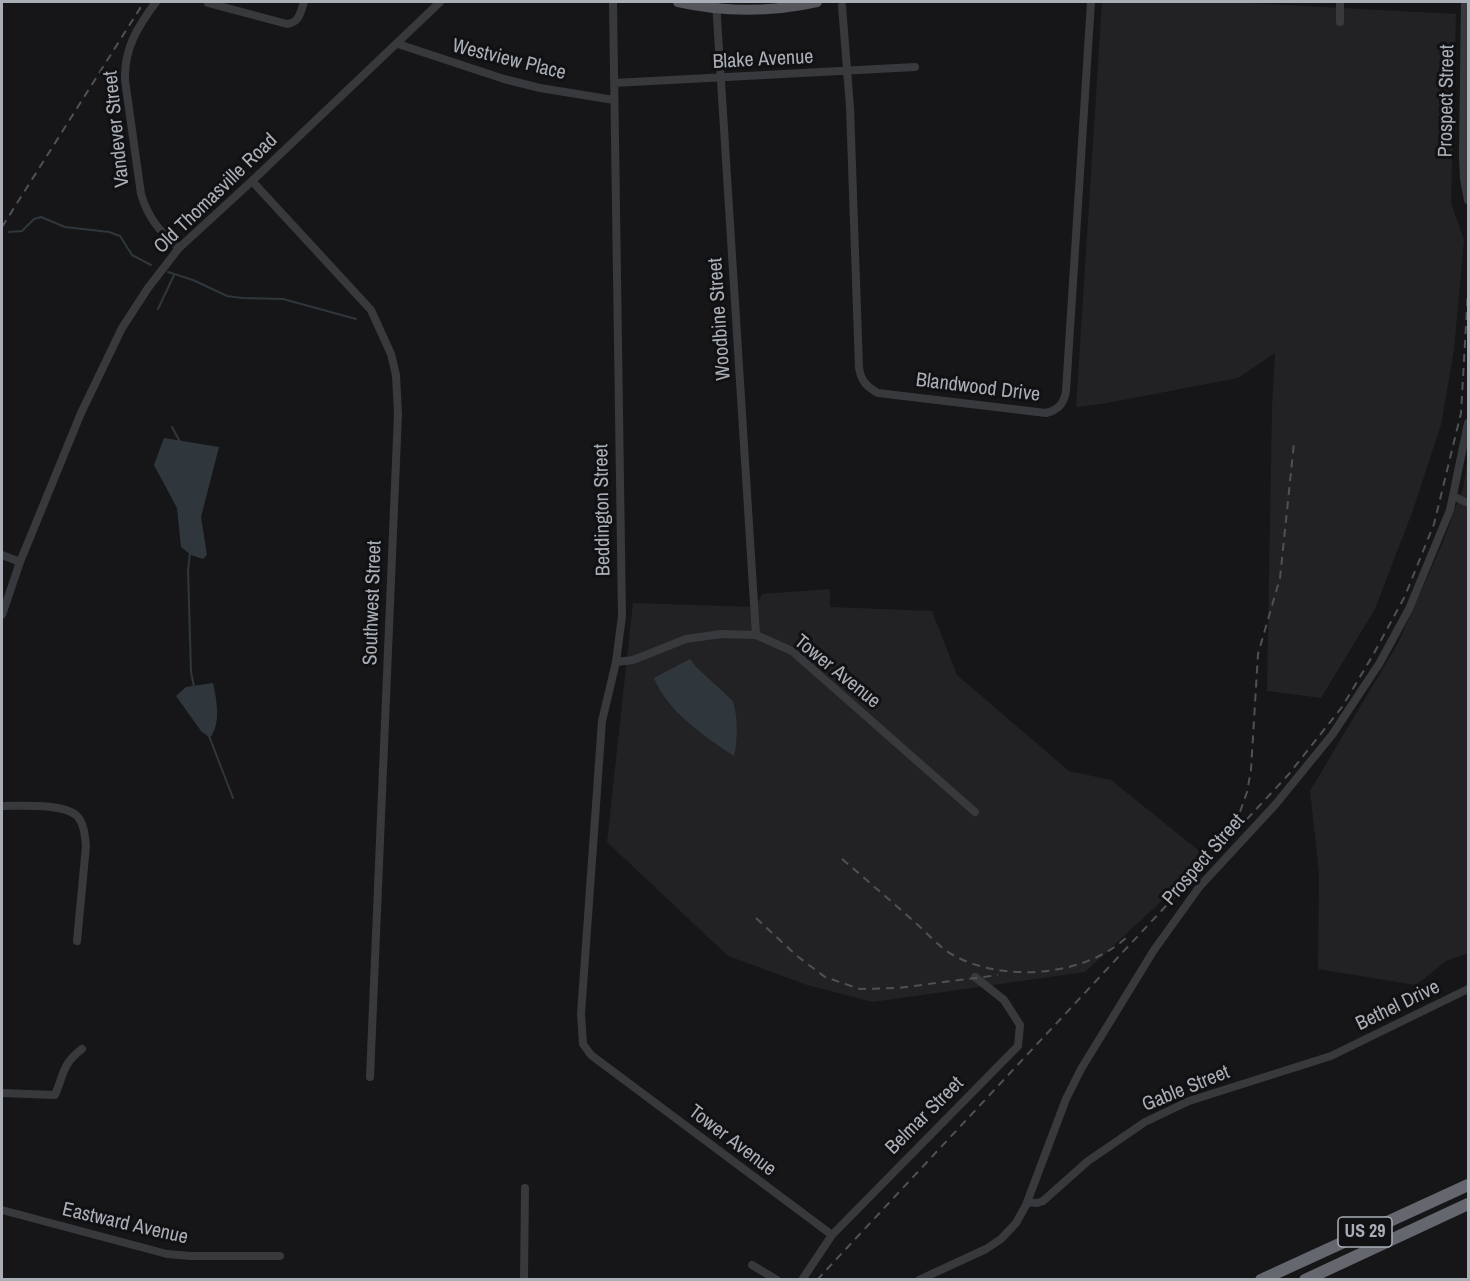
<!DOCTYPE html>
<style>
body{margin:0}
#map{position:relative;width:1470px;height:1281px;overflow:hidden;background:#161618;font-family:"Archivo Narrow",sans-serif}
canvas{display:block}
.frame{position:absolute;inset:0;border:3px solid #a9aeb7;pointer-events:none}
</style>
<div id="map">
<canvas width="1470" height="1281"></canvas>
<div class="frame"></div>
</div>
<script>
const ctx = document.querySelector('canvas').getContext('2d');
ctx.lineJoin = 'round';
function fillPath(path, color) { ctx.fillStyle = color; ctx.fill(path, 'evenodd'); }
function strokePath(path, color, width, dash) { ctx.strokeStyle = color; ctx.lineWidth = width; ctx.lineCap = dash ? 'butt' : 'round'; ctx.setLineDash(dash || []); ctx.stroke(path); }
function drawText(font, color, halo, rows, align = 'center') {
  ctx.font = font + ' "Archivo Narrow",sans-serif'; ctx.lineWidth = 6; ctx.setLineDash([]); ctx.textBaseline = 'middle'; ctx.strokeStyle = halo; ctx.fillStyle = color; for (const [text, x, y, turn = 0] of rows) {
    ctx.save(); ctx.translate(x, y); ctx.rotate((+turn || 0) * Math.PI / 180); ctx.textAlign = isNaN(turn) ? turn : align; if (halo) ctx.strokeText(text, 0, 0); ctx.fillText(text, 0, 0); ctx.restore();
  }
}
const built = new Path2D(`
 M1102,2H1229L1456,14L1451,203L1464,240L1454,350L1441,425L1413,510L1375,609L1321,698L1267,691L1272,406L1275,353L1238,378L1102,404L1076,407Z
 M1468,456V953L1446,961L1416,985L1318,969L1319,873L1310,791L1398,643L1443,542L1456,506L1463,489Z
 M830,589V607L932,611L957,675L1069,771L1111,780L1208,858L1085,972L873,1002L807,985L728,956L607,842L633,603L755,607L762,594Z`);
const water = new Path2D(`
 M164,438L219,447L201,517L207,555L203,559L191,555L181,547L177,508L154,465Z
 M690,659L696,667L732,700C738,711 738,743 734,756C705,737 667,711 654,678Z
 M213,683C217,701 221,724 210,738L201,731L176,696L186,687Z`);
const stream = new Path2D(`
 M9,232L22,231L34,219L41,217L65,227L109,232L120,236L132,255L151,265
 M168,272L193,280L227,296L242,298L283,299L356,319
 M158,309L174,275
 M172,427L180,442
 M190,553L188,570L191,672L194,687
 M209,736L233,798`);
const minor = new Path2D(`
 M156,2C138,26 124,48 125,80L141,194C148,218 160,232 179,248
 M716,2L756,635
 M1340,2V22
 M1465,2L1463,155L1464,179L1468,200
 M208,3L287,24C300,22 300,13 304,2
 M613,3L622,616L616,662L602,721L581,1014L583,1044L591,1055L832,1235
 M842,6L850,107L859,368C861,381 867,387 878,393L1046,413C1058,410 1064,404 1066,391L1091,2
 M398,44L504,79L540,88L614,100
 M614,83L915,67
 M252,181L371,310L391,354L396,375L398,414L370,1077
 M1453,496L1468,503
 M2,555L20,562
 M2,615L20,562L81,413L122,328L148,288L179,248L252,181L440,2
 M616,662L633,660L686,639L721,634L756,635L792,651L975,812
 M2,806C21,806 61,803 76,815C84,822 85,836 86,846L77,941
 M2,1093L55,1095C64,1074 62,1064 82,1049
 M1027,1202L1037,1203L1043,1201L1088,1161L1145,1122L1189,1101L1331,1056L1468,989
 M2,1210L167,1254L191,1256H280
 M752,1265L777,1280
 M524,1280L525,1188
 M802,1280L832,1235L1018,1046L1020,1025L1004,1000L975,977
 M919,1280L986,1249L1001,1239L1016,1223L1026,1205L1066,1099L1081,1069L1154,950L1200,886L1275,805L1332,735L1379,664L1409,609L1450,510L1468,423`);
const major = new Path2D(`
 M678,2C723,12 772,12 817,2`);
const highway = new Path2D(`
 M1261,1280L1468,1185
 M1305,1280L1468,1204`);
const rail = new Path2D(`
 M2,227L144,2
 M1223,834L1240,812L1247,792L1251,770L1258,654L1280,578L1294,443
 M842,859C868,881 893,903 918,925C929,935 940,948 953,955C1003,983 1087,977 1129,935
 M756,918L797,956L825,977L860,989L898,988L998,975
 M817,1280L1289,774L1342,707L1373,655L1405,596L1434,524L1461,413L1468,290`);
const shields = [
 [1365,1232,54]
];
const shieldNames = [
 ["US 29",1365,1232]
];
const streetNames = [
 ["Westview Place",509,60,14],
 ["Blake Avenue",763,60,-3],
 ["Prospect Street",1447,101,-89],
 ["Vandever Street",117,129,-96],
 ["Old Thomasville Road",216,194,-44],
 ["Woodbine Street",720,319,-94],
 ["Blandwood Drive",978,388,7],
 ["Beddington Street",603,510,-91],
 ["Southwest Street",373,603,-88],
 ["Tower Avenue",837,672,39],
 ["Prospect Street",1204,860,-49],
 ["Bethel Drive",1398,1006,-26],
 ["Gable Street",1186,1089,-22],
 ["Belmar Street",925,1116,-45],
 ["Tower Avenue",732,1141,37],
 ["Eastward Avenue",125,1224,13]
];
fillPath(built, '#222225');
fillPath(water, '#2f373d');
strokePath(stream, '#2f373d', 2);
strokePath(minor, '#38393d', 8);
strokePath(major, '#54565c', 10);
strokePath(highway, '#64676e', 12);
strokePath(rail, '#4f5156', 2, [8, 6]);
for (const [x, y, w] of shields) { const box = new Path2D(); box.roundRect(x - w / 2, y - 15, w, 30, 4.5); ctx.fillStyle = '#111113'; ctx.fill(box); strokePath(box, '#a9aeb7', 1.5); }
drawText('bold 18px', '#a9aeb7', null, shieldNames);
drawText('20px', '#a9aeb7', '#111113', streetNames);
</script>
